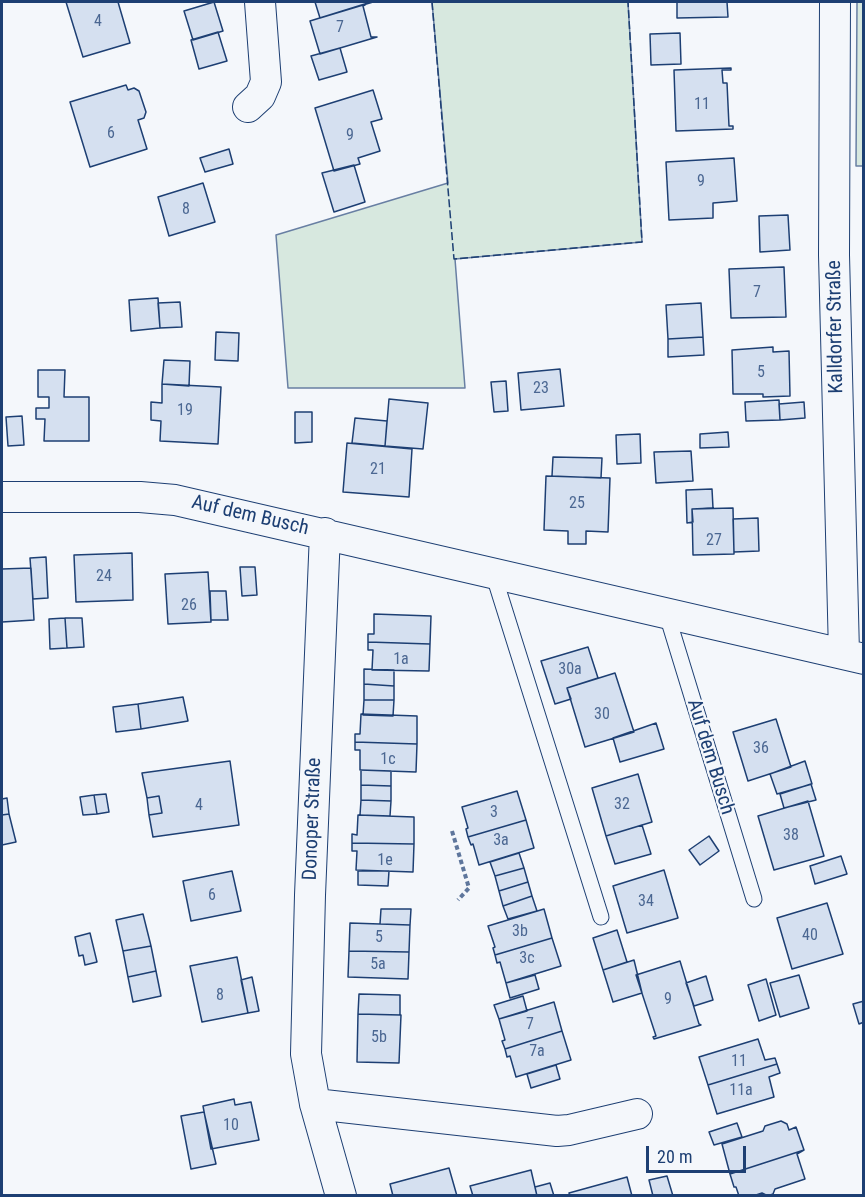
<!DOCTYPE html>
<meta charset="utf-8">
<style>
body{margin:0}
#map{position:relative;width:865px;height:1197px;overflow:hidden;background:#f4f7fb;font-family:"Roboto Condensed",sans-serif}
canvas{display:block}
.frame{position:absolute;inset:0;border:3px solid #1d3f73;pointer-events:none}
.scale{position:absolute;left:646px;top:1146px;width:100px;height:27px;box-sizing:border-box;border:3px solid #1d3f73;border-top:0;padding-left:8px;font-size:18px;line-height:21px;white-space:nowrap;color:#1d3f73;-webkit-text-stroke:4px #f4f7fb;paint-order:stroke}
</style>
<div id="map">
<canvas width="865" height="1197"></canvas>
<div class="frame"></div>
<div class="scale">20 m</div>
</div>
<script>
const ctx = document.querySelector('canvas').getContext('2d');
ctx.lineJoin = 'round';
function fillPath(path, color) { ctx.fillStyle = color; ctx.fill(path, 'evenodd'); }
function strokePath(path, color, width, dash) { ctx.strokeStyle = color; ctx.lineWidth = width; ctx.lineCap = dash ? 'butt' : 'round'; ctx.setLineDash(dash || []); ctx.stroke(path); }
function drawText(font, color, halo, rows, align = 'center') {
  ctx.font = font + ' "Roboto Condensed",sans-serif'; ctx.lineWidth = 4.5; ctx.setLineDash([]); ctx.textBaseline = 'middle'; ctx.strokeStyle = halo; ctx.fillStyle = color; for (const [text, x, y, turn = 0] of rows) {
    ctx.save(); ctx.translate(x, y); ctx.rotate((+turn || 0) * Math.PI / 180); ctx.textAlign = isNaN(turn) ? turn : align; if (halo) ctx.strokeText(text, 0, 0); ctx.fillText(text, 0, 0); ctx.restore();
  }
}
const green = new Path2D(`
 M432,2H628L642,242L455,259L465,388H288L276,235L448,183Z
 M857,2H864L863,166H856Z`);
const building = new Path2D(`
 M66,2H118L130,43L83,57Z
 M214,2L223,31L193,40L184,11Z
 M315,2H373L320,18Z
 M677,2H727L728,17L677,18Z
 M368,3L363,6L371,37H377L320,54L310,21Z
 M218,32L227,61L199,69L191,40Z
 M680,33L681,64L651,65L650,34Z
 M340,48L347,72L319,80L311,56Z
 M731,68V70H722L723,83H727L729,126H733V129L676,131L674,70Z
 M126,85L128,90L134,88L139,91L146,112L144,118L138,120L147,149L90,167L70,102Z
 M373,90L382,119L371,122L380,151L358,158L360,164L334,171L315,108Z
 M229,149L233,164L205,172L200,158Z
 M734,158L737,201L713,203V218L669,220L666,162Z
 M354,165L365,202L334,212L322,173Z
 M203,183L215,222L169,236L158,197Z
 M788,215L790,250L760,252L759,216Z
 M784,267L786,317L731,318L729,269Z
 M158,298L160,328L131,331L129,300Z
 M180,302L182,327L160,328L158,303Z
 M701,303L703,337L668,339L666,305Z
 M216,332L239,333L238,361L215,360Z
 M703,337L704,355L668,357V339Z
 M773,347V352L789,351L790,396L763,397V394H733L732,350Z
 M164,360L190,361L189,386L162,384Z
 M560,369L564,406L521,410L518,373Z
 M38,370H65L64,397H89V441H44L45,419H36V408H49V397H38Z
 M506,381L508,411L494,412L491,382Z
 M162,384L221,387L218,444L160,441L161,421L151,420V402L162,403Z
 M389,399L428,403L423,449L385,446Z
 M779,400L780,420L746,421L745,402Z
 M804,402L805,418L780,420L779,404Z
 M295,412H312V442L295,443Z
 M22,416L24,445L8,446L6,417Z
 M355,418L387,421L385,446L352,443Z
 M728,432L729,447L700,448V434Z
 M640,434L641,463L617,464L616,435Z
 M347,443L412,449L409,497L343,492Z
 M691,451L693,481L656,483L654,452Z
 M553,457L602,458L601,478L552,476Z
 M546,476L610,478L608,532L586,531V544H568V531L544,530Z
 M712,489L713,508L692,509L693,522L687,523L686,490Z
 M733,508L734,554L693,555L692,509Z
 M758,518L759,551L734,552L733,519Z
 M132,553L133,600L76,602L74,555Z
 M46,557L48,598L33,599L30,558Z
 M240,567H255L257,595L242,596Z
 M31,568L34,620L2,622V569Z
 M208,572L211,622L168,624L165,574Z
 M210,591H226L228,620H211Z
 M374,614L431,616L430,644L368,642V634H374Z
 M65,618L67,648L50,649L49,619Z
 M65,618H82L84,647L67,648Z
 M368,642L430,644L429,671L372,670L373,650H368Z
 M588,647L598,678L567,688L571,699L555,704L541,661Z
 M364,669L394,670V686L364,684Z
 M615,673L634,732L585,747L567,688Z
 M364,684L394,686V700H364Z
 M183,697L188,721L141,729L138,704Z
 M364,700H394L393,716L363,715Z
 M138,704L141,729L116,732L113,707Z
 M361,714L417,716V744L355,742V734H360Z
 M776,719L791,767L748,781L733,732Z
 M656,723L664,749L620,762L613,738Z
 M355,742L417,744L416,772L360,770V750H355Z
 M230,761L239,825L153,837L149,815L162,813L159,796L147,798L142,773Z
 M805,761L812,784L777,794L770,774Z
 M361,770L391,771V786L361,785Z
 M638,774L652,822L606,836L592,788Z
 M811,784L816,800L784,808L780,794Z
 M361,785L391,786V801L361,800Z
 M517,791L526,820L468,837L466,829L468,828L462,807Z
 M106,794L109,812L97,814L94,795Z
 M94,795L97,814L83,815L80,797Z
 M159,796L162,813L149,815L147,798Z
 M7,798L9,814L2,815V799Z
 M361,800L391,801L390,816L360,815Z
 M808,801L824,856L774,870L758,816Z
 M9,814L16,842L2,845V815Z
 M358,815L414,817V844L352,843V834L357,835Z
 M526,820L534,848L479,865L473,844L471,845L468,837Z
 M642,825L651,854L615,864L606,836Z
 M709,836L719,851L700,865L689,850Z
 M352,843L414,844L413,872L356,870L357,851H352Z
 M519,853L524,868L495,876L490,862Z
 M841,856L847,874L815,884L810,866Z
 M524,868L528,882L499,891L495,876Z
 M664,870L678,918L627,933L613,886Z
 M232,871L241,911L191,921L183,881Z
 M358,871H389L388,886L358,885Z
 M528,882L532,896L503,906L499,891Z
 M532,896L537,911L508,919L503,906Z
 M827,903L843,954L792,969L777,918Z
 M381,909H411L410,925L380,924Z
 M544,909L552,938L495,955L493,948L495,947L488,926Z
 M143,914L151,946L123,951L116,920Z
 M350,923L410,925L409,952L349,951Z
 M617,930L627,962L603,970L593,938Z
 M90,933L97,962L85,965L83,955L79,956L75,937Z
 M552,938L561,966L506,983L500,962L497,963L495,955Z
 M151,946L156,971L128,977L123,951Z
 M349,951L409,952L408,979L348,977Z
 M237,957L248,1013L202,1022L190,966Z
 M634,960L642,993L613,1002L603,970Z
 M680,961L699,1024L701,1025L654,1039L653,1037L656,1036L636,975Z
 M156,971L161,996L133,1002L128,977Z
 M535,975L539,989L510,998L506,983Z
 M799,975L809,1008L780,1017L770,983Z
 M706,976L713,1000L694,1006L686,983Z
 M252,977L259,1011L248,1013L241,980Z
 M766,979L776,1015L759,1021L748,985Z
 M359,994L400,995V1015L358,1014Z
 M523,996L527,1011L499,1019L494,1005Z
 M864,1001V1022L859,1024L853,1004Z
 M554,1002L562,1031L505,1049L502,1041L505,1040L499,1019Z
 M358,1014L401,1015L399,1063L357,1062Z
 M562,1031L571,1060L516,1077L510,1056L507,1057L505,1049Z
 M758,1039L765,1060L775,1058L777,1064L708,1085L699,1057Z
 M777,1064L780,1073L769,1077L774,1097L717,1114L708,1085Z
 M556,1065L560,1079L531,1088L527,1074Z
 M234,1099L235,1105L251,1102L259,1140L211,1149L203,1106Z
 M204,1112L216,1164L191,1169L181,1116Z
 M781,1121L787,1124L789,1130L796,1127L804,1150L730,1174L722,1144L763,1131L765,1126Z
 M737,1123L742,1137L714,1145L709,1132Z
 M804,1150L797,1154L805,1179L775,1189L773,1194L768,1196L762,1193L753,1196H739L736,1187H734L730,1174Z
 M449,1168L457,1196H393L390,1184Z
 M531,1170L537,1196H473L470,1186Z
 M667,1176L673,1196H653L649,1180Z
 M627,1177L632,1196H570L569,1193Z
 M550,1183L554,1196H537L535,1187Z`);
const path = new Path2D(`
 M452,831L469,888L458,900`);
const lane = new Path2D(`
 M493,573L601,917
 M667,615L754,899`);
const street = new Path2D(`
 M835,2L834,255L844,653
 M248,107L260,96L266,82L260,2
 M2,497H140L175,500L864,659
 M325,533L310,895L306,1054L315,1104L341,1196
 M315,1104L557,1131L569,1130L637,1114`);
const fence = new Path2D(`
 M432,2L454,259L642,242L628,2`);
const numberNames = [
 ["4",98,22],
 ["7",340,28],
 ["11",702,105],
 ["6",111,134],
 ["9",350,136],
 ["9",701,182],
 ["8",186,210],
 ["7",757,293],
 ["5",761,373],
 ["23",541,389],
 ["19",185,411],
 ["21",378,470],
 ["25",577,504],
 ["27",714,541],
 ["24",104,577],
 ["26",189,606],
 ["1a",401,660],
 ["30a",570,670],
 ["30",602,715],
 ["36",761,749],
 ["1c",388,760],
 ["32",622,805],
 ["4",199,806],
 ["3",494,813],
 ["38",791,836],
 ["3a",501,841],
 ["1e",385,861],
 ["6",212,896],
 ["34",646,902],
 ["3b",520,932],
 ["40",810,936],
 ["5",379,938],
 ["3c",527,959],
 ["5a",378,965],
 ["8",220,996],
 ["9",668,1000],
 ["7",530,1025],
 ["5b",379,1038],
 ["7a",537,1052],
 ["11",739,1062],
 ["11a",741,1091],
 ["10",231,1126]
];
const streetNames = [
 ["Kalldorfer Straße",836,327,-91],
 ["Auf dem Busch",250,516,13],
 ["Auf dem Busch",710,757,73],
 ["Donoper Straße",313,819,-88]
];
fillPath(green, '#d7e8df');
strokePath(green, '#687fa3', 1.5);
fillPath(building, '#d5e0f0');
strokePath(building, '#1d3f73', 1.5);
strokePath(lane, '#1d3f73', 17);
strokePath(street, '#1d3f73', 32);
strokePath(path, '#5e769c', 4, [4.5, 3]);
strokePath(lane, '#f4f7fb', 15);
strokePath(street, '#f4f7fb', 30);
strokePath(fence, '#1d3f73', 1.5, [8, 3]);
drawText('16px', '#4b6792', null, numberNames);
drawText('20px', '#1d3f73', '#f4f7fb', streetNames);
</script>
